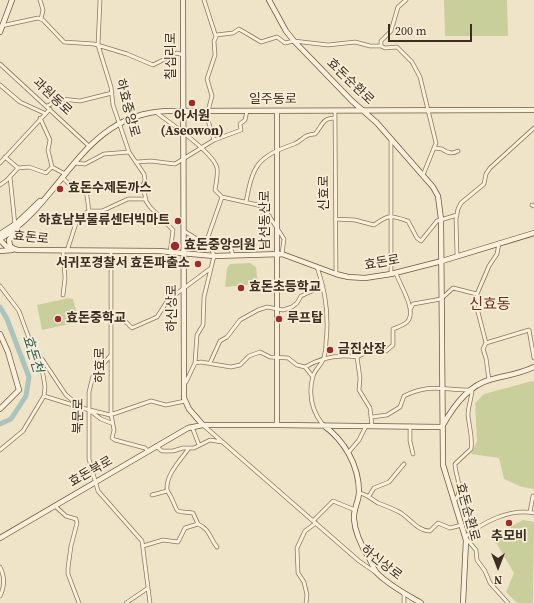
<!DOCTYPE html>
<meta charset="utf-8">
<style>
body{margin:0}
#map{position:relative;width:534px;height:603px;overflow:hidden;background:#f0e4c8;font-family:"Source Serif 4",serif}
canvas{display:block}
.north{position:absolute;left:478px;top:547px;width:40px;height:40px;-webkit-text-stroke:3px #f7eed8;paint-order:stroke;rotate:180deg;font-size:11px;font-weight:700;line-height:16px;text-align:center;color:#3d2e20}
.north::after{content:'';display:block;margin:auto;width:14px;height:18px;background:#3d2e20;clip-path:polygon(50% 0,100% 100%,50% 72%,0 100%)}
.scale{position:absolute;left:388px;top:24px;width:84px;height:18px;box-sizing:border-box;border:2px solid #3d2e20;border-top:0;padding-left:5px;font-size:12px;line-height:14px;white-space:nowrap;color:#3d2e20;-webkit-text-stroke:3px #f7eed8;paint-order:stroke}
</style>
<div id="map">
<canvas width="534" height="603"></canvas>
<div class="north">N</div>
<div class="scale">200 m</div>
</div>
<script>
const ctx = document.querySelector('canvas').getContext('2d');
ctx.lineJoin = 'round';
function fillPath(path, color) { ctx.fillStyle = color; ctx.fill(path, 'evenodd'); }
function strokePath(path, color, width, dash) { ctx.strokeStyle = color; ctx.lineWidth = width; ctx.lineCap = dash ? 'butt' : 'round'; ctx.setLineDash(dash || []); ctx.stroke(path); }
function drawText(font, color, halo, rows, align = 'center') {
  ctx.font = font + ' "Source Serif 4","Noto Sans KR",serif'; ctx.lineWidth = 3.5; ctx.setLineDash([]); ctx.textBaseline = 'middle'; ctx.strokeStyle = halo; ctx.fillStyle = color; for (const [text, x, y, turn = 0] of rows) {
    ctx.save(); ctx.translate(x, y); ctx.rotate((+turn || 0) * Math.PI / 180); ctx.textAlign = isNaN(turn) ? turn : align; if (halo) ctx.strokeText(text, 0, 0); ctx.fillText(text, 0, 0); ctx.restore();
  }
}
const green = new Path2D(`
 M444,0H507L508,36H445Z
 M250,263L256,267L258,284L225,287L227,268L230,264Z
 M69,298L73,299L79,322L42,330L37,305Z
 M532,381L534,382V489L522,487L504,479L499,458L471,454L477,441L475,403L484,394Z
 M523,520L534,522L533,603H517L506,592L514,573L492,536Z`);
const river = new Path2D(`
 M0,307L7,319L29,377L26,396L11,419L0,424`);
const street = new Path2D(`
 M40,0L43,10L41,19
 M100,0L98,45L111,87L113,105L129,152L144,174L145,180L143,185L146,201L150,207L173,230L170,253
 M204,0L216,37L214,41L215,55L207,79L212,96L208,111
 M406,0L398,7L391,31L381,41V46L385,48L397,47L412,62L420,77L436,143L423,175
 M1,26L38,18L43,20L64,42L94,44L127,54L153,65L177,53L183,55
 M216,35L233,33L239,29L261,42L277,37L285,43L294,41L328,45L355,42L370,46H381
 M0,64L89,146
 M0,85L20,102L44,113
 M47,106L62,99L80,101L112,93
 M205,111L214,140
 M335,111L336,274
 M157,113C170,123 214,153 217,168C218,175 216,184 215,190L222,197L258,205L264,208L284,239L282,254
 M40,118L50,140L48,150L52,167L65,174
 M391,139V274
 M434,148L442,149C447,153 453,154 458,151
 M5,157L18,168
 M137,162L151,161L175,164L214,140L241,130L240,124L245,120L247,111
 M0,163L50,109
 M74,163L85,164L104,154L129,152
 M10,177L15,225
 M62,177L72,187L86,189L89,211
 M0,185L7,180L18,168L29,167L46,173L52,167
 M246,202C253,165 257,157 294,144C304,140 302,135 315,134C323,125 322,118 335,118
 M532,205L534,206
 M335,219L355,220L374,225C389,214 390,215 408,221L417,238L421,241L437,221L457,215
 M184,231L202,242L229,244L233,255
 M67,251L78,217L89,211H102L128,199H146
 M111,251V414L114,430L112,438L115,440L145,448L148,451
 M457,256L456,219L458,209L461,203L484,184L486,174L490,168L534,128
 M317,267C326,292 329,316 326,342C326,348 325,355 323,360C320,366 315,370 313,376C308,394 312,411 323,425
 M0,286L19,311L30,341L40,356L45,387L44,396L89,410L101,419L111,423
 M63,295L65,278L63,251
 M411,308L413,304L441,299L453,288L477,294
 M111,317H121L132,328L157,317L168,300L211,268
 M486,343L529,330L534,358
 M111,355L93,376L89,392V459L98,491L142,541L150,603
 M42,359L66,395L81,407
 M195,363L201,362L231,367L240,365L249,356L260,352L270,357L288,358L297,365L305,367L313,377
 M210,363L220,341L227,337L240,320L258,310L267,307L283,310L292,307L297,303L301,296L323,286
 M305,367C322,357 338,354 357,357
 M489,380L486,358L483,349L486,343L478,312L479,303L477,294L489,266L497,254L499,243
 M184,382H186L195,363L197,335L203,325L204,297L214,256L208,237L222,197
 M90,410L110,415L151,401L166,405L185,401
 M372,417L387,415L400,407L404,396C430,383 443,390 470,390
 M203,425L359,561L375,572
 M372,426L370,408L359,390L360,378L357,357L373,349L386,351L393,345V329C398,327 404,325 407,322C418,311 399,284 396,273
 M410,426V441L413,454
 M192,427L199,445
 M156,446L162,451H173L183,448H194L210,440L222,442
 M189,448C181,460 166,474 167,489C167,492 170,494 171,497C180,515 172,510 193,513L198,524
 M0,450L23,431L44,396
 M348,453L359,440L366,426
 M359,493C367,494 371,499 378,503C386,506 394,509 401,513C410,519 418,531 430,531L438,523L450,528L462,525
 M152,495L167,491
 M369,496L374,488L389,482L404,464
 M454,501C465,490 455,476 455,464L471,449C473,437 469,427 468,415C468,406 472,398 472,389
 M55,506L66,516L76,519L77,523L71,546L68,568V574L79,603
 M530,512L533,496
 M314,520L333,501L355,510
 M143,546L163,540L178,542L185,528L198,524C210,529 210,539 217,547
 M0,567C5,577 5,586 0,596
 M126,603L148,588
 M306,603L307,595L304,582L298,573L297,548L305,531L316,523
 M404,603V593
 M508,603L490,583L485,571L477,560L476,550L465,537C483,522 510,508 534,513`);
const secondary = new Path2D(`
 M183,0L184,398L189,409L203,425
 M269,0L286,31L294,41L352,101L377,123L433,187L438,196L441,219L443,465L466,540L463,603
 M0,32L12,0
 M0,234L17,223L40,201
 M0,239C64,201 81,114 167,111L534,110
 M0,240L7,247L18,250L159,251L214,256L282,254L336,274L348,277L365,278L391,274L442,261L534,233
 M13,248L10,246L9,240L16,231
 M0,251L12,250
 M0,334L8,352L19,390L0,409
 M277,425V112
 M323,425C344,440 359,465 359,492C359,501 353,510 354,519C355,533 362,547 369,558C372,563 374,571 378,574C390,586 406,594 421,603
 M443,425C453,407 468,386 489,380C506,375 517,375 534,367
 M0,538L188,428L203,425H277L442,427`);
const markers = [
 [192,103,4,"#9e2a2b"],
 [60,189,4,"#9e2a2b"],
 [178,221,4,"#9e2a2b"],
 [175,246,5,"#9e2a2b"],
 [198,264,4,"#9e2a2b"],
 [241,288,4,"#9e2a2b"],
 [58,319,4,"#9e2a2b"],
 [279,319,4,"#9e2a2b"],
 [330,350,4,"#9e2a2b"],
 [509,523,4,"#9e2a2b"]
];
const streetNames = [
 ["칠십리로",172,56,-90],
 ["효돈순환로",350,82,44],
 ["과원동로",52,97,43],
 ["일주동로",273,100],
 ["하효중앙로",127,108,75],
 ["신효로",325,193,-90],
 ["남선동산로",266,220,-90],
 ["효돈로",31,238,6],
 ["효돈로",382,263,-10],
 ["하신상로",173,308,-90],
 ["하효로",101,365,-90],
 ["북문로",79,416,-89],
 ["효돈북로",91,472,-30],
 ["효돈순환로",467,512,75],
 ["하신상로",381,563,38]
];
const poiNames = [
 ["아서원",192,117,"center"],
 ["(Aseowon)",192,132,"center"],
 ["효돈수제돈까스",68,189],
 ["하효남부물류센터빅마트",170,221,"right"],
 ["효돈중앙의원",184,246],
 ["서귀포경찰서 효돈파출소",190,264,"right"],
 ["효돈초등학교",249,288],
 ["효돈중학교",66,319],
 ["루프탑",287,319],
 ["금진산장",338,350],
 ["추모비",509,537,"center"]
];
const waterNames = [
 ["효돈천",32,354,72]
];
const quarterNames = [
 ["신효동",490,305]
];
fillPath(green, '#c9cf9b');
strokePath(river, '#a9c4bc', 5);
strokePath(street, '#8d765c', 4.5);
strokePath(secondary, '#6f573f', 6);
strokePath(street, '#faf1dc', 3);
strokePath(secondary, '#faf1dc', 4.5);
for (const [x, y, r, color] of markers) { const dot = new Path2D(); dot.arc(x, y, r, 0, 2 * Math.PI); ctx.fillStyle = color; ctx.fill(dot); strokePath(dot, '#f7eed8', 1.5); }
drawText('13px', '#3d2e20', '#f7eed8', streetNames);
drawText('bold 13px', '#3d2e20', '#f7eed8', poiNames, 'left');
drawText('italic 14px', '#2f5d5a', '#f7eed8', waterNames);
drawText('15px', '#6b2e1e', '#f7eed8', quarterNames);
</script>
